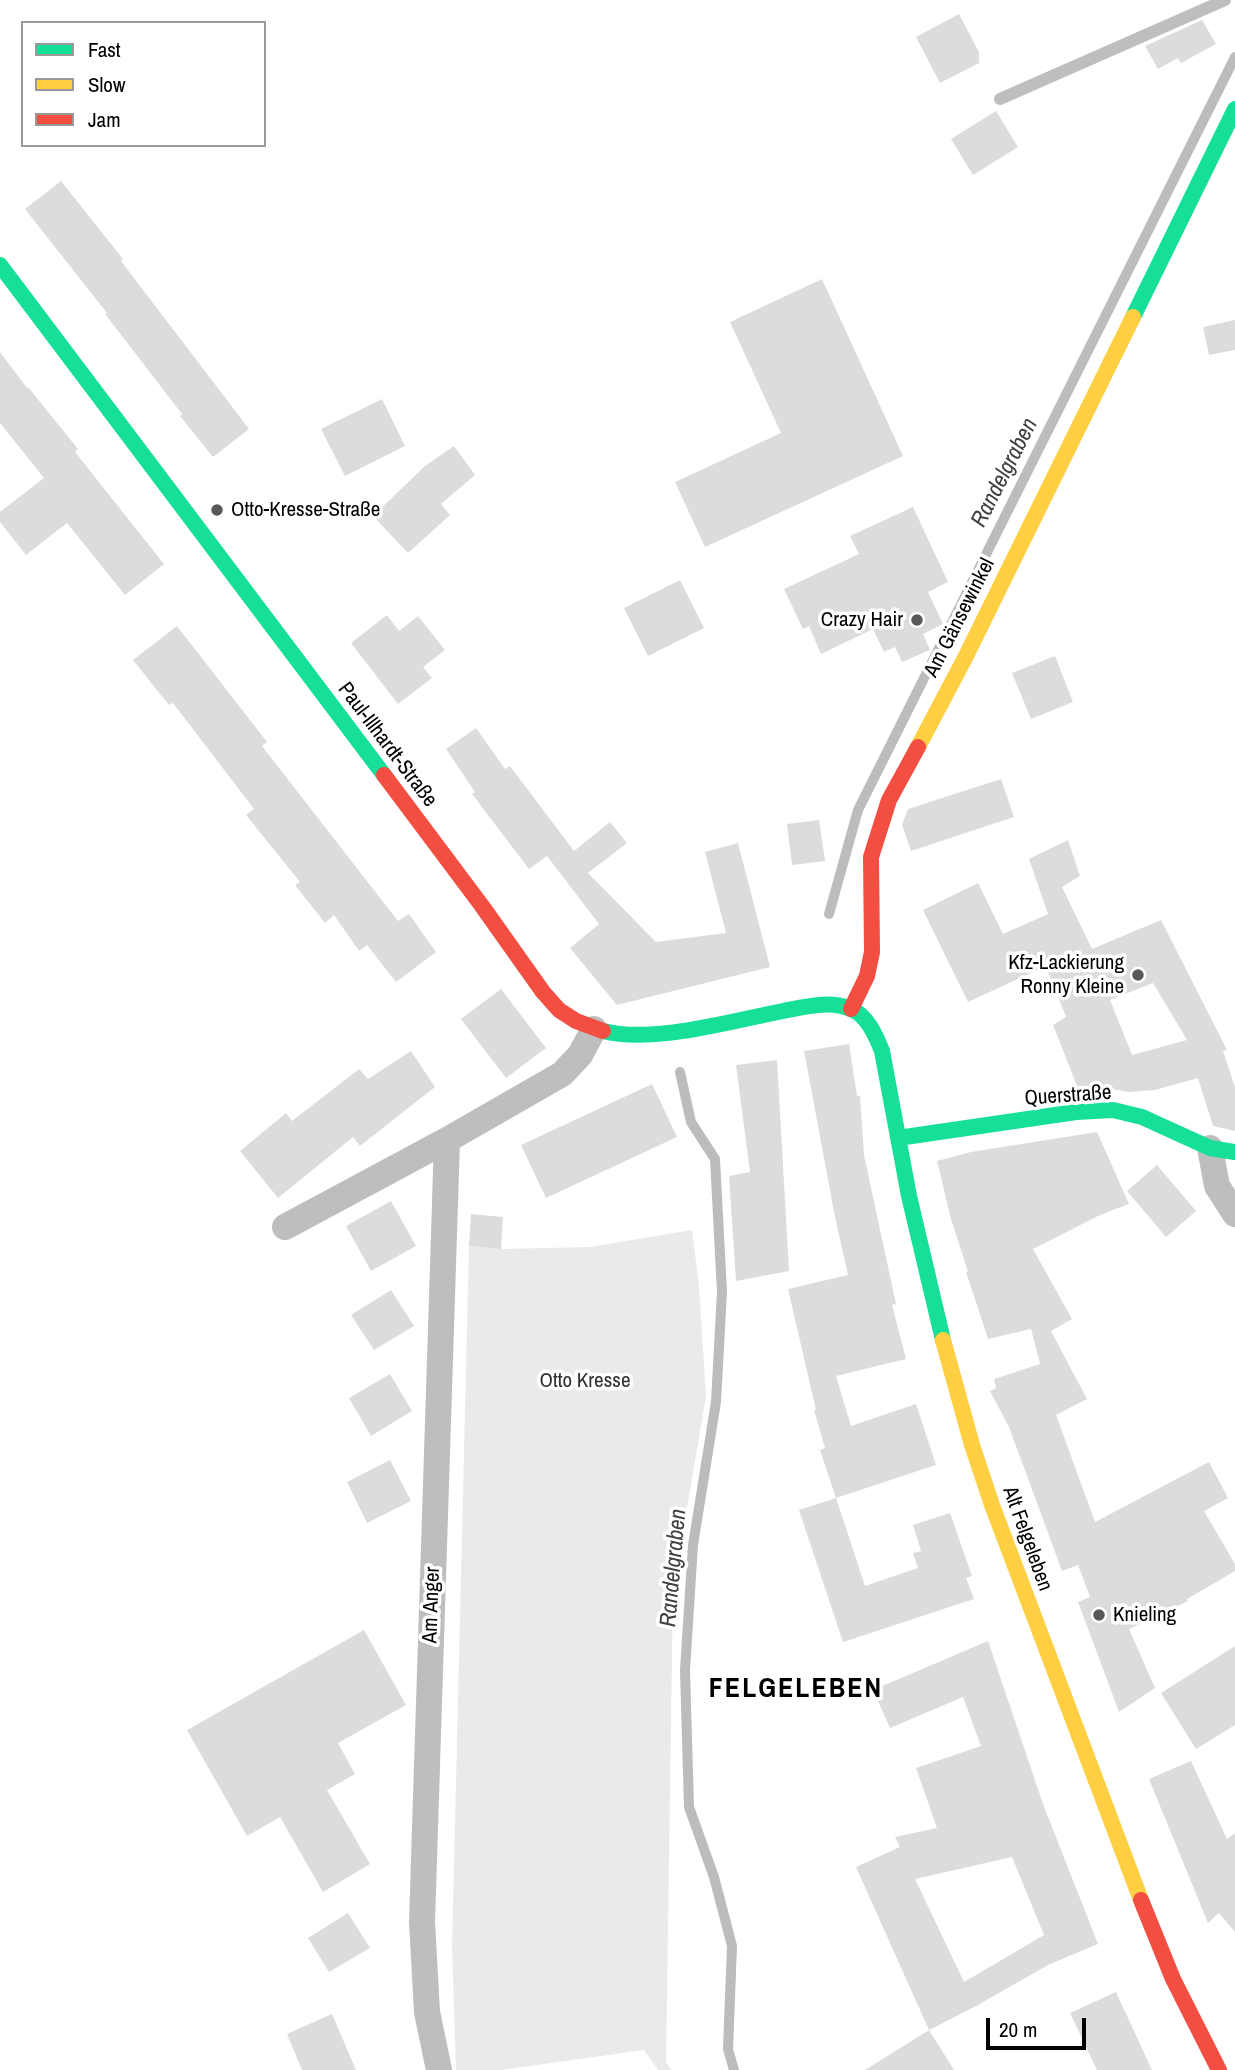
<!DOCTYPE html>
<meta charset="utf-8">
<style>
body{margin:0}
#map{position:relative;width:1235px;height:2070px;overflow:hidden;background:#fff;font-family:"Archivo Narrow",sans-serif}
canvas{display:block}
.legend{position:absolute;left:21px;top:21px;width:245px;height:126px;box-sizing:border-box;background:#fff;border:2px solid #999;margin:0;padding:9px 12px;list-style:none;font-size:21px;color:#000}
.legend li{display:flex;align-items:center;gap:14px;height:35px}
.legend b{width:35px;border:2px solid #999}
.scale{position:absolute;left:986px;top:2018px;width:100px;height:32px;box-sizing:border-box;border:4px solid #000;border-top:0;padding-left:9px;font-size:21px;line-height:24px;white-space:nowrap;color:#000;-webkit-text-stroke:5px #fff;paint-order:stroke}
</style>
<div id="map">
<canvas width="1235" height="2070"></canvas>
<ul class="legend">
<li><b style="height:9px;background:#16e098"></b>Fast</li>
<li><b style="height:9px;background:#ffcf43"></b>Slow</li>
<li><b style="height:9px;background:#f24e42"></b>Jam</li>
</ul>
<div class="scale">20 m</div>
</div>
<script>
const ctx = document.querySelector('canvas').getContext('2d');
ctx.lineJoin = 'round';
function fillPath(path, color) { ctx.fillStyle = color; ctx.fill(path, 'evenodd'); }
function strokePath(path, color, width, dash) { ctx.strokeStyle = color; ctx.lineWidth = width; ctx.lineCap = dash ? 'butt' : 'round'; ctx.setLineDash(dash || []); ctx.stroke(path); }
function drawText(font, color, halo, rows, align = 'center') {
  ctx.font = font + ' "Archivo Narrow",sans-serif'; ctx.lineWidth = 7; ctx.setLineDash([]); ctx.textBaseline = 'middle'; ctx.strokeStyle = halo; ctx.fillStyle = color; for (const [text, x, y, turn = 0] of rows) {
    ctx.save(); ctx.translate(x, y); ctx.rotate((+turn || 0) * Math.PI / 180); ctx.textAlign = isNaN(turn) ? turn : align; if (halo) ctx.strokeText(text, 0, 0); ctx.fillText(text, 0, 0); ctx.restore();
  }
}
const green = new Path2D(`
 M692,1230L699,1286L706,1396L673,1591L666,2063L672,2070H658L644,2050L501,2070H456L452,1946L469,1246L501,1249L590,1247Z`);
const stream = new Path2D(`
 M829,914L858,810L1235,57
 M680,1072L691,1122L715,1159L722,1292L716,1402L693,1545L685,1670L689,1807L714,1877L732,1946L728,2049L734,2070`);
const building = new Path2D(`
 M959,14L979,52V63L940,83L916,37Z
 M1202,20L1216,44L1181,63L1178,58L1158,69L1145,46Z
 M996,111L1018,147L973,175L951,139Z
 M61,181L123,259L121,261L249,429L213,457L180,416L182,414L105,314L107,313L25,209Z
 M822,279L903,456L705,547L675,482L781,433L730,322Z
 M1235,320V350L1209,355L1203,327Z
 M0,352L27,388L28,387L78,449L75,452L164,564L125,595L67,523L26,555L0,522V512L44,478L0,423Z
 M382,399L405,446L345,476L321,429Z
 M454,446L475,475L441,504L450,515L408,553L373,516L425,466Z
 M913,507L948,582L928,592L943,624L923,634L930,650L902,662L895,647L884,652L873,629L821,654L809,626L803,629L784,589L859,554L850,536Z
 M680,580L704,628L648,656L624,608Z
 M387,615L399,631L418,616L445,650L423,667L432,678L398,704L351,643Z
 M177,626L267,742L262,746L398,921L409,914L436,952L396,982L367,945L359,951L334,915L325,923L295,885L300,882L246,815L254,809L173,703L169,705L133,660Z
 M1055,656L1073,702L1031,719L1012,673Z
 M476,728L505,769L510,766L574,851L610,822L627,843L588,873L656,942L726,933L705,852L738,843L770,967L617,1005L570,948L599,924L547,856L529,869L472,794L475,792L446,749Z
 M1001,779L1014,817L911,851L902,825L908,809Z
 M819,820L825,861L792,865L787,824Z
 M1068,840L1080,876L1062,887L1092,949L1161,920L1227,1050L1223,1051L1235,1087V1131L1213,1126L1198,1078L1155,1090L1129,1092L1112,1089L1079,1091L1053,1025L1066,1017L1046,966L968,1002L923,910L978,883L1003,934L1048,914L1029,859ZM1153,983L1187,1040L1132,1055L1110,1000Z
 M501,989L546,1048L506,1078L461,1019Z
 M849,1044L857,1096H860L864,1155L896,1304L892,1305L906,1359L836,1376L851,1426L916,1404L936,1465L836,1498L820,1450L825,1448L814,1410H816L788,1289L848,1275L835,1217L804,1051Z
 M411,1051L435,1087L360,1146L353,1137L278,1198L240,1151L286,1113L292,1121L359,1069L368,1079Z
 M777,1060L789,1271L736,1281L729,1176L750,1172L736,1065Z
 M652,1084L677,1137L546,1198L521,1145Z
 M1097,1132L1129,1204L1100,1215L1033,1249L1072,1319L1051,1331L1087,1399L1056,1415L1095,1522L1209,1462L1228,1498L1204,1511L1235,1564V1571L1187,1599L1188,1601L1129,1629L1155,1688L1119,1712L1078,1602L1090,1597L1078,1565L1062,1571L1009,1427L990,1391L996,1388L994,1379L1040,1364L1031,1329L988,1339L966,1272H968L951,1219L937,1161L971,1152Z
 M1157,1165L1196,1211L1166,1237L1127,1191Z
 M391,1201L416,1246L371,1271L346,1226Z
 M471,1214L503,1217L501,1249L469,1246Z
 M391,1290L414,1326L374,1350L351,1315Z
 M390,1374L412,1411L371,1436L349,1398Z
 M390,1460L411,1501L367,1523L347,1482Z
 M836,1498L865,1586L918,1568L913,1553L921,1551L913,1525L950,1513L972,1576L966,1578L974,1599L843,1642L799,1510Z
 M364,1630L406,1705L338,1743L355,1774L327,1790L370,1864L323,1892L280,1817L247,1836L187,1730Z
 M988,1641L1043,1804L1098,1944L1048,1965L976,2006L929,2030L856,1867L900,1847L895,1837L937,1828L916,1768L981,1746L963,1697L890,1728L873,1690ZM1012,1857L1044,1935L964,1982L915,1879Z
 M1235,1646V1725L1196,1749L1161,1693Z
 M1191,1761L1227,1839L1235,1833V1932L1219,1913L1208,1923L1149,1779Z
 M348,1913L370,1948L329,1972L308,1938Z
 M1116,1992L1152,2070H1097L1070,2013Z
 M332,2014L356,2070H302L287,2034Z
 M929,2030L954,2070H865Z`);
const lane = new Path2D(`
 M1000,99L1225,0`);
const street = new Path2D(`
 M1210,1148L1217,1186L1235,1214
 M285,1227L447,1140L562,1074L580,1055L594,1029
 M439,2070L427,2012L422,1922L447,1140`);
const fast = new Path2D(`
 M0,265L384,775
 M1133,317L1235,109
 M603,1031C653,1044 731,1021 783,1011C805,1007 829,1000 851,1009C867,1015 876,1036 882,1051L909,1196L943,1340
 M898,1138L1076,1112L1113,1110L1142,1117L1210,1148L1235,1152`);
const slow = new Path2D(`
 M918,747L966,656L1133,317
 M943,1340L972,1445L992,1505L1141,1900`);
const jam = new Path2D(`
 M384,775L482,906L543,992L559,1010L576,1021L603,1031
 M851,1009L867,976L872,952L871,857L889,800L918,747
 M1141,1900L1173,1979L1219,2070`);
const markers = [
 [217,510,7,"#595959"],
 [917,620,7,"#595959"],
 [1138,975,7,"#595959"],
 [1099,1615,7,"#595959"]
];
const poiNames = [
 ["Otto-Kresse-Straße",231,510],
 ["Crazy Hair",903,620,"right"],
 ["Kfz-Lackierung",1124,963,"right"],
 ["Ronny Kleine",1124,987,"right"],
 ["Knieling",1113,1615]
];
const streetNames = [
 ["Am Gänsewinkel",960,618,-63],
 ["Paul-Illhardt-Straße",387,745,53],
 ["Querstraße",1068,1096,-4],
 ["Alt Felgeleben",1027,1539,70],
 ["Am Anger",432,1605,-88]
];
const parkNames = [
 ["Otto Kresse",585,1381]
];
const waterNames = [
 ["Randelgraben",1005,473,-63],
 ["Randelgraben",674,1568,-85]
];
const districtNames = [
 ["FELGELEBEN",796,1689]
];
fillPath(green, '#eaeaea');
strokePath(stream, '#bcbcbc', 10);
fillPath(building, '#dcdcdc');
strokePath(lane, '#bebebe', 12);
strokePath(street, '#bebebe', 26);
strokePath(fast, '#16e098', 16);
strokePath(slow, '#ffcf43', 16);
strokePath(jam, '#f24e42', 16);
for (const [x, y, r, color] of markers) { const dot = new Path2D(); dot.arc(x, y, r, 0, 2 * Math.PI); ctx.fillStyle = color; ctx.fill(dot); strokePath(dot, '#fff', 2.5); }
drawText('21px', '#000', '#fff', poiNames, 'left');
drawText('21px', '#000', '#fff', streetNames);
drawText('21px', '#2f2f2f', '#fff', parkNames);
drawText('italic 23px', '#404040', '#fff', waterNames);
ctx.letterSpacing = '2px';
drawText('bold 28px', '#000', '#fff', districtNames);
ctx.letterSpacing = '0px';
</script>
